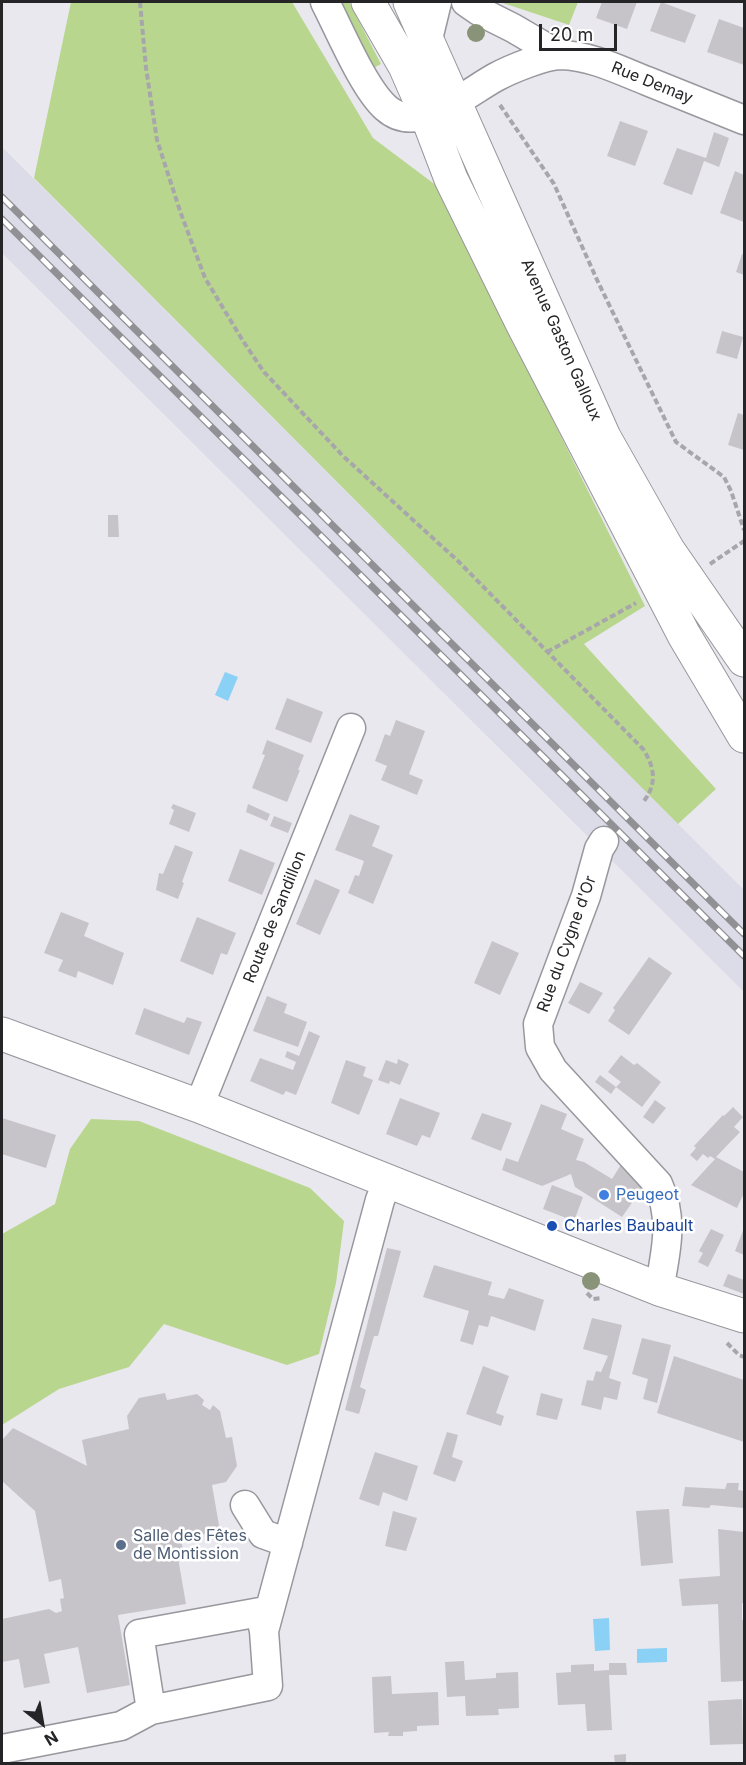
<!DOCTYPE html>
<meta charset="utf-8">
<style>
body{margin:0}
#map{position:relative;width:746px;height:1765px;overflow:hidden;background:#e9e8ee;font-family:Inter,sans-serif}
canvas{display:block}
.frame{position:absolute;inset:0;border:3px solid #252427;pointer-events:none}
.north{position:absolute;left:12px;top:1693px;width:60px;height:60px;-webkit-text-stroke:4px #fff;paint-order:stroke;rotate:149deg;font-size:16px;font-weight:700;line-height:24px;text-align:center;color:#252427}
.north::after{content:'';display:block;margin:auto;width:21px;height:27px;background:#252427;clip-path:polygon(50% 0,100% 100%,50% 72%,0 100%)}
.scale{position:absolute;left:539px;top:24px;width:78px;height:27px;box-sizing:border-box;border:3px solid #252427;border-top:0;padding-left:8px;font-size:18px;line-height:21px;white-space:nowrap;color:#252427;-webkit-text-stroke:4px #fff;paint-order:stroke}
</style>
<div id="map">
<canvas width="746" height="1765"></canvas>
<div class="frame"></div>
<div class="north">N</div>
<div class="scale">20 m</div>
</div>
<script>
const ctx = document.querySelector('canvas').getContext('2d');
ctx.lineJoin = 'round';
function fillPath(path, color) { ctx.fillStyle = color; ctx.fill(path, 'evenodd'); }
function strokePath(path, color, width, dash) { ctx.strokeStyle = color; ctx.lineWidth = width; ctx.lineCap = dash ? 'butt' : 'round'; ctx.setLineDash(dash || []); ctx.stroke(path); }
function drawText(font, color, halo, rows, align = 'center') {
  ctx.font = font + ' Inter,sans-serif'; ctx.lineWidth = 5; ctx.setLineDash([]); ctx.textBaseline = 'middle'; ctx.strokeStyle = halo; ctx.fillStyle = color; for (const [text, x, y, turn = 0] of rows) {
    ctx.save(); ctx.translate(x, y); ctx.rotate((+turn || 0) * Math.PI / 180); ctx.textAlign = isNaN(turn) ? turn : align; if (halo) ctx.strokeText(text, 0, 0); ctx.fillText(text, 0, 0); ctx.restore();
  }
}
const built = new Path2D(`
 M2,147L744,890V992L2,253Z`);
const green = new Path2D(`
 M71,2H292L373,138L437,186L645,606L584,644L716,789L678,824L34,178Z
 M335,2H349L381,64L370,70Z
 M500,2H578L569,25Z
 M91,1119L139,1121L310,1188L344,1221L336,1283L319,1354L287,1365L164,1324L129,1367L59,1389L2,1425V1234L55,1204L70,1149Z`);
const water = new Path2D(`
 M225,672L238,677L228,701L215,695Z
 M609,1618L610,1650L595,1651L593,1619Z
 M667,1648V1662L637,1663V1649Z`);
const building = new Path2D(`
 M602,2H637L627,29L596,18Z
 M661,2L696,15L685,43L650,31Z
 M719,19L744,28V65L707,52Z
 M620,121L648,131L635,166L607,156Z
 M714,132L729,138L719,167L704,161L692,195L663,184L677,148L706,158Z
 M735,171L744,175V222L720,213Z
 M742,254L744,255V275L736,272Z
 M722,331L743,337L737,359L716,353Z
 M738,413L744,415V450L728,445Z
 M108,515H118L119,537H108Z
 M287,698L323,712L311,743L275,729Z
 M396,720L425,731L409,774L423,780L417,795L381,780L387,766L375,761L385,734L390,736Z
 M267,740L304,755L298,770H300L287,802L252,788L265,755L262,754Z
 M173,804L196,813L189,832L169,824L174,810L171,808Z
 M248,804L270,814L267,821L246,812Z
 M350,814L380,826L372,846L393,855L373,904L348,893L355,875L359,876L364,861L335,850Z
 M274,816L292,823L288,833L270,826Z
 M175,845L193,852L182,882L184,883L178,899L156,890L159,873L163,874Z
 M240,849L275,863L262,895L228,881Z
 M315,879L340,890L320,935L296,924Z
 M61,912L89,923L84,936L124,953L113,985L78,971L76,978L58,971L63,960L44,953Z
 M197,917L236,933L227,955L221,953L213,975L180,961Z
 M492,941L519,953L500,995L474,983Z
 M649,957L672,973L629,1035L608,1021L615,1010L613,1008Z
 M580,982L603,993L589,1014L568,1003Z
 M267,996L287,1004L284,1013L307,1022L298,1047L253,1031Z
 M144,1008L184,1023L187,1017L202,1022L189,1055L135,1034Z
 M309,1031L320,1036L296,1095L286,1091L283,1095L250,1081L260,1058L293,1070L296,1062L285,1057L287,1051L299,1056Z
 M621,1055L634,1065L637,1063L661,1082L642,1107L616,1087L621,1082L608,1072Z
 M398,1059L409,1064L400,1085L390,1081L389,1084L378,1080L386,1060L397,1064Z
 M346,1060L366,1067L363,1076L373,1080L359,1115L331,1103Z
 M600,1075L616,1087L611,1094L595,1082Z
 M400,1098L440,1113L430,1138L422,1135L417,1146L386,1134Z
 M655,1100L666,1108L653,1124L643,1117Z
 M541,1104L567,1114L561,1129L584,1139L576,1160L584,1162L612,1179L622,1163L643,1187L622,1217L575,1187L571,1174L542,1186L502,1170L506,1158L518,1162Z
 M733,1107L743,1117L734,1127L740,1132L716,1157L744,1172V1193L737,1208L691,1185L715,1159L710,1156L708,1158L703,1154L697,1161L690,1155L696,1148L694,1146L723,1115L724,1116Z
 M482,1113L512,1123L501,1151L471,1139Z
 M2,1118L56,1135L46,1168L2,1154Z
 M552,1185L583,1197L574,1221L543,1209Z
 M744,1228V1255L735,1251Z
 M711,1229L724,1235L708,1267L698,1262L703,1253L699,1251Z
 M387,1248L401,1251L378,1336H374L360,1387L366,1390L359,1414L345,1410Z
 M434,1265L492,1282L488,1295L504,1299L509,1288L544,1300L535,1331L491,1316L488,1327L479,1325L473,1345L460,1341L469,1311L423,1297Z
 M728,1274L744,1280V1294L723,1286Z
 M592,1318L622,1325L609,1378L621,1382L617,1400L604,1397L601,1410L581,1405L587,1380L593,1381L596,1371L601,1372L608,1356L583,1349Z
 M642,1338L671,1345L657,1403L643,1399L648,1379L632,1374Z
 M674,1356L744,1380V1442L657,1413Z
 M483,1366L509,1376L496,1413L504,1416L501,1426L466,1414Z
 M165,1393L167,1400L197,1394L204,1400L202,1405L210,1410L213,1405L220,1411L226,1438L232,1437L237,1466L226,1482L212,1485L220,1531L181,1539L183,1550L177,1552L186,1604L118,1615L130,1685L87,1693L78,1647L44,1654L50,1683L24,1688L19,1659L2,1662V1619L49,1609L56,1613L62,1611L60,1599L64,1598L61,1579L49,1582L35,1511L2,1481V1440L13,1428L87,1466L82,1440L129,1429L127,1416L139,1398Z
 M541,1393L563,1399L557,1420L536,1415Z
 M447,1432L458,1435L452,1457L463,1461L455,1482L433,1474Z
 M375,1452L418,1466L407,1501L383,1492L379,1506L359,1499Z
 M727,1483H739L738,1490L744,1491V1508L711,1505L709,1508L682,1506L685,1487L725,1489Z
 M669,1509L673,1563L641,1566L636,1511Z
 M393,1511L417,1518L406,1551L385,1546Z
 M718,1529L744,1532V1603H742V1620H744V1681L721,1682L718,1604L682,1606L679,1579L720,1576Z
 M464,1661L465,1680L496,1678V1673L518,1672L519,1708L498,1709L499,1715L466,1716L465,1696L447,1697L445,1662Z
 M609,1663H626L627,1675H609L612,1730L587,1731L585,1704L558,1705L556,1673L571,1672V1665L594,1664V1671L609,1670Z
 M391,1676L392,1694L438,1692L439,1725L417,1726V1731L403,1732V1736H388L389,1732L374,1733L372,1677Z
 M742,1699L743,1744L710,1745L708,1701Z
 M626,1754V1764H615L614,1755Z`);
const path = new Path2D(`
 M140,2L146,68L157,140L180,211L205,278L243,341L264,372L343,456L458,561L643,749C655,767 657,784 644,801
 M500,105L554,184L598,282L676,442L724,477L731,491L744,530
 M710,564L744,541
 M547,652L636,603
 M587,1293L593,1299L601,1298
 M727,1343L739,1355L744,1357`);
const minor = new Path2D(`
 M325,2C339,29 364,89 386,108C418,137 468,92 496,77C511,69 545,55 561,55C592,56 619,70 647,81C680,94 712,107 744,120
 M466,2L479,11L513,28L559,55
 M428,39L437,2
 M604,841L599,849L586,896L538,1024L540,1047L553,1070L658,1184C674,1218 666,1253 659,1289
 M199,1106L351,728
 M245,1505L263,1534L288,1543
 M264,1631L380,1200L388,1181
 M2,1749L121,1726L151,1710L268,1686L264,1631L260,1612L139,1634L151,1710`);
const major = new Path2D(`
 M368,2L405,66L427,116L451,179L523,325L684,635L744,736
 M410,2L604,437L668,550L744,660
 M2,1034L199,1106L659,1289L744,1316`);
const rail = new Path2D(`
 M2,197L744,934
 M2,219L744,956`);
const trees = [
 [476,33],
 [591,1281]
];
const markers = [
 [604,1195,6,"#3f7fe0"],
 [552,1226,6,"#1a4fb4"],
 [121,1545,6,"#5c6f8a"]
];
const streetNames = [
 ["Rue Demay",652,83,22],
 ["Avenue Gaston Galloux",561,340,66],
 ["Route de Sandillon",275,917,-68],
 ["Rue du Cygne d'Or",567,944,-70]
];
const shopNames = [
 ["Peugeot",616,1195]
];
const transitNames = [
 ["Charles Baubault",564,1226]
];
const serviceNames = [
 ["Salle des Fêtes",133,1536],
 ["de Montission",133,1554]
];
fillPath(built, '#dcdbe8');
fillPath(green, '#b9d68f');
fillPath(water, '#8bd1f6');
fillPath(building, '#c7c4c9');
strokePath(minor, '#98979d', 31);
strokePath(major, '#98979d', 35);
strokePath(path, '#a7a6ab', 4, [6, 3]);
strokePath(minor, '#fff', 28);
strokePath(major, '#fff', 33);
strokePath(rail, '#919094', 7);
strokePath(rail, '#fff', 4.5, [14]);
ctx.fillStyle = '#899377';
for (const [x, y] of trees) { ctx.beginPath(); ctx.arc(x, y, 9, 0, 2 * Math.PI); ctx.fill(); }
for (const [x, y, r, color] of markers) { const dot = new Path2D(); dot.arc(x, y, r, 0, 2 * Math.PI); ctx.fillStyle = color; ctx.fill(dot); strokePath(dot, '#fff', 2); }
drawText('16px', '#252427', '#fff', streetNames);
drawText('16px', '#366cbe', '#fff', shopNames, 'left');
drawText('16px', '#164399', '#fff', transitNames, 'left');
drawText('16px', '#4e5e75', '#fff', serviceNames, 'left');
</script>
